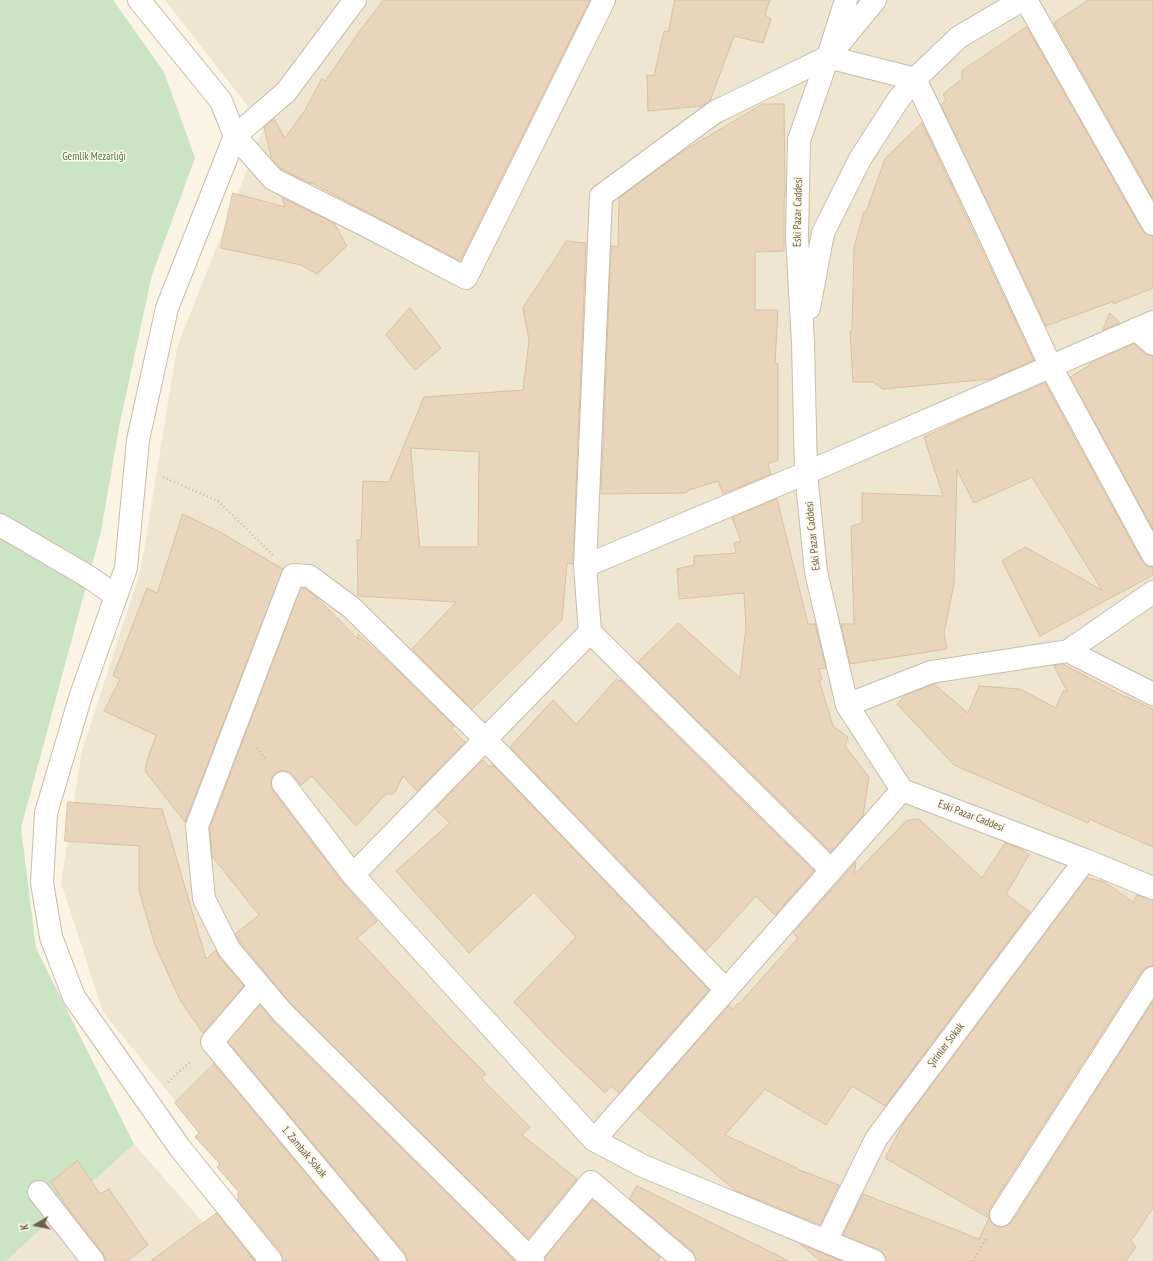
<!DOCTYPE html>
<meta charset="utf-8">
<style>
body{margin:0}
#map{position:relative;width:1153px;height:1261px;overflow:hidden;background:#f9f4e3;font-family:"PT Sans Narrow",sans-serif}
canvas{display:block}
.north{position:absolute;left:16px;top:1205px;width:40px;height:40px;-webkit-text-stroke:3px #fcf8e8;paint-order:stroke;rotate:260deg;font-size:11px;font-weight:700;line-height:16px;text-align:center;color:#6d5d4c}
.north::after{content:'';display:block;margin:auto;width:14px;height:18px;background:#6d5d4c;clip-path:polygon(50% 0,100% 100%,50% 72%,0 100%)}
</style>
<div id="map">
<canvas width="1153" height="1261"></canvas>
<div class="north">K</div>
</div>
<script>
const ctx = document.querySelector('canvas').getContext('2d');
ctx.lineJoin = 'round';
function fillPath(path, color) { ctx.fillStyle = color; ctx.fill(path, 'evenodd'); }
function strokePath(path, color, width, dash) { ctx.strokeStyle = color; ctx.lineWidth = width; ctx.lineCap = dash ? 'butt' : 'round'; ctx.setLineDash(dash || []); ctx.stroke(path); }
function drawText(font, color, halo, rows, align = 'center') {
  ctx.font = font + ' "PT Sans Narrow",sans-serif'; ctx.lineWidth = 3; ctx.setLineDash([]); ctx.textBaseline = 'middle'; ctx.strokeStyle = halo; ctx.fillStyle = color; for (const [text, x, y, turn = 0] of rows) {
    ctx.save(); ctx.translate(x, y); ctx.rotate((+turn || 0) * Math.PI / 180); ctx.textAlign = isNaN(turn) ? turn : align; if (halo) ctx.strokeText(text, 0, 0); ctx.fillText(text, 0, 0); ctx.restore();
  }
}
const residential = new Path2D(`
 M165,0H1153V1261H305L103,1012L61,883L82,751L141,569L177,347L264,127Z
 M134,1144L237,1261H6Z`);
const green = new Path2D(`
 M0,0H113L164,72L195,158L152,275L120,422L101,531L21,828L36,948L134,1144L6,1261H0Z`);
const building = new Path2D(`
 M384,0H590L460,261L310,182L311,184L281,169L270,157L271,156L264,127L274,119L285,138L305,110L322,78L325,81L362,28Z
 M675,0H770L765,15L771,19L763,43L734,36L710,101L702,106L648,111L647,75L654,76L664,31L668,32Z
 M1089,0H1153V199L1054,23Z
 M1027,27L1142,230L1147,235L1153,236V288L1113,304L1114,301L1046,326L941,105L946,100L943,94L962,79V71Z
 M763,104H784L785,192V197L784,198V251L755,252V310H778L775,363L778,364V460L768,464L771,474L723,494L718,481L689,490L686,493L601,494L611,246L618,247L619,198L680,153Z
 M922,123L1034,360L991,379L883,389L873,382H853L850,331H852L854,247L864,212H866L885,159Z
 M233,193L285,207L282,198L334,223L347,246L317,274L301,265L221,248Z
 M567,241L586,243L573,564L567,563L562,620L472,709L412,649L456,602L358,596L357,540H361L363,481L389,482L424,397L523,390L529,340L523,308ZM411,448L479,452L478,547H420Z
 M410,308L441,348L415,370L386,335Z
 M1110,313L1120,323L1103,330Z
 M1134,344L1145,354L1153,356V529L1070,377L1090,365V363Z
 M1045,383L1142,561L1147,566L1153,567V575L1040,636L1002,561L1025,547L1102,590L1032,477L974,503L957,470L954,584L944,633L947,649L850,664L841,624H854L851,526L862,523V493L943,496L924,437L964,418Z
 M777,499L808,624H815L826,668L819,669L822,680H819L833,726L848,737L845,746L869,777L863,816L831,852L638,662L678,623L740,678L746,627L744,593L679,599L677,569L694,565V556L736,553L734,543L741,541L732,518Z
 M183,514L220,532L283,569L185,822L145,771L146,764L156,735L104,711L120,679L113,676L147,588L157,593Z
 M301,588H305L317,598L358,639V634L395,668L454,726L452,729L465,742L417,791L403,776L394,794H386L356,826L312,776L301,785L293,775L288,772L281,771L275,773L272,778L271,784L273,791L343,883L377,921L357,938L453,1041L486,1074L481,1078L530,1127L522,1135L577,1179L528,1239L291,1004L240,942L235,934L259,915L212,856L210,828Z
 M1063,664L1125,697V696L1153,709V847L1089,819L1088,823L954,765L897,704L905,695L934,684L968,713L979,686L1020,689L1056,708L1063,691H1067L1054,666Z
 M617,679L619,681L620,680L814,871L775,915L756,896L706,951L510,747L553,700L576,724Z
 M483,760L490,767L493,765L709,990L619,1093L611,1086L605,1093L555,1045L514,1002L576,937L534,892L469,953L396,871L450,823L435,809Z
 M68,802L162,809L206,959L216,950L219,957L244,986L203,1033L180,1000L155,945L139,890V846L65,841Z
 M919,819L982,878L1005,843L1019,848L1029,855L1006,894L1030,912L885,1106L852,1086L826,1125L765,1089L725,1135L797,1168V1169L839,1185L820,1225L736,1191L638,1109L729,1005L733,1009L738,1003L739,1004L798,938L793,933L856,862L854,875L906,821Z
 M1088,878L1105,882L1133,902L1137,895L1153,900V966L1147,967L1142,971L990,1208L989,1215L990,1220L994,1225L1000,1227L1006,1226L1012,1222L1153,1001V1208L1131,1241L1136,1247L1126,1261H886L884,1254L879,1250L843,1235L863,1194L979,1239L989,1218L885,1158L906,1119L1082,884Z
 M260,1005L273,1021L515,1261H407L405,1253L228,1042Z
 M214,1064L379,1261H283L281,1253L237,1199L239,1197L237,1194L239,1192L217,1167L220,1164L195,1137L199,1133L175,1103Z
 M78,1161L100,1194L109,1189L148,1245L127,1261H105L103,1253L69,1210L51,1182Z
 M637,1186L789,1261H699L696,1259L692,1251L630,1199Z
 M593,1200L660,1257L657,1261H545V1258Z
 M217,1213L255,1261H151Z
 M800,1244L841,1261H821Z`);
const path = new Path2D(`
 M163,477L218,501L273,555
 M257,748L266,760
 M168,1082L191,1061
 M973,1261L986,1239`);
const minor = new Path2D(`
 M355,0L286,92L235,136L273,179L367,226L466,278L604,0
 M846,0L828,57L799,140L797,237L803,343L806,473L816,572L847,705L902,790L1085,860L1153,888
 M1026,0L1153,224
 M828,57L915,79L984,223L1051,367L1153,555
 M809,308L823,233L860,159L898,100L915,79L959,37L1022,0
 M1136,329L1153,344
 M0,525L89,577L116,596
 M585,566L806,473L1153,322
 M590,632L831,870
 M1068,651L1153,592
 M847,705L931,672L1068,651L1153,694
 M283,783L353,875L594,1140L643,1166L874,1261
 M353,875L590,632L585,566L601,196L715,112L828,57L875,0
 M260,986L212,1042L395,1261
 M594,1140L902,790
 M39,1192L93,1261
 M1001,1215L1153,978
 M826,1241L876,1139L1085,860
 M529,1258L591,1182L684,1261
 M533,1261L282,1012L229,949L204,899L197,826L293,575L309,576L352,608L486,740L726,990`);
const tertiary = new Path2D(`
 M139,0L221,101L235,136L167,308L138,440L126,568L81,695L46,813L42,883L51,937L74,997L180,1148L271,1261`);
const parkNames = [
 ["Gemlik Mezarlığı",94,157]
];
const streetNames = [
 ["Eski Pazar Caddesi",798,212,-89],
 ["Eski Pazar Caddesi",813,536,-96],
 ["Eski Pazar Caddesi",971,816,21],
 ["Şirinler Sokak",946,1045,-53],
 ["1. Zambak Sokak",304,1152,50]
];
fillPath(residential, '#efe6d2');
fillPath(green, '#cbe4c3');
fillPath(building, '#e8d5bc');
strokePath(building, '#dbc0a0', 1);
strokePath(minor, '#c8bcab', 24);
strokePath(tertiary, '#c8bcab', 24);
strokePath(path, '#cfbaa1', 2.5, [1, 3]);
strokePath(minor, '#fff', 22);
strokePath(tertiary, '#fff', 22);
drawText('11px', '#4f7849', '#fcf8e8', parkNames);
drawText('11px', '#6d5d4c', '#fcf8e8', streetNames);
</script>
